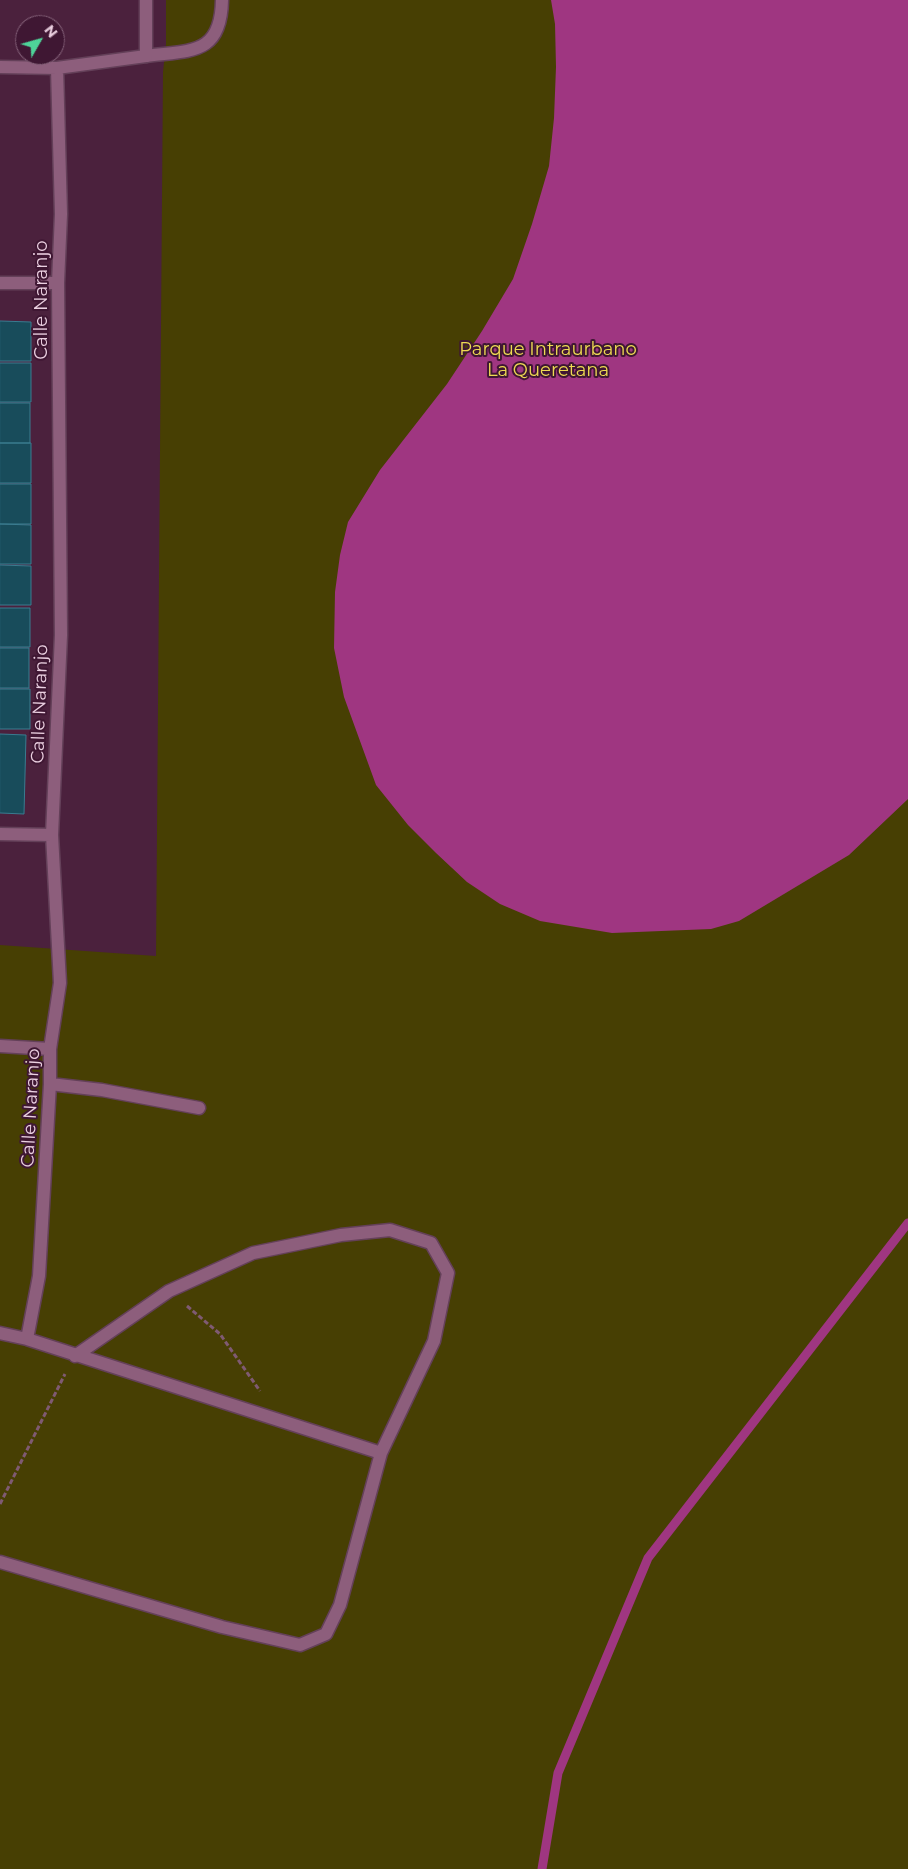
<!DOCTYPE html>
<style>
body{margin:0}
#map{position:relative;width:908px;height:1869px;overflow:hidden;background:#4b213d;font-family:Montserrat,sans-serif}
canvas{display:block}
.north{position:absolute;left:15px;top:15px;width:50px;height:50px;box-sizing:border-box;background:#3f1733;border:1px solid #846179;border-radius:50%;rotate:52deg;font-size:14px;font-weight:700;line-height:20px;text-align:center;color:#ebd0e1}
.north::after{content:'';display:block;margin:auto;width:18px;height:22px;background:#4ed399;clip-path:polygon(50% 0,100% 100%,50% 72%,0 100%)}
</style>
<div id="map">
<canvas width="908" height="1869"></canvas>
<div class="north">N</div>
</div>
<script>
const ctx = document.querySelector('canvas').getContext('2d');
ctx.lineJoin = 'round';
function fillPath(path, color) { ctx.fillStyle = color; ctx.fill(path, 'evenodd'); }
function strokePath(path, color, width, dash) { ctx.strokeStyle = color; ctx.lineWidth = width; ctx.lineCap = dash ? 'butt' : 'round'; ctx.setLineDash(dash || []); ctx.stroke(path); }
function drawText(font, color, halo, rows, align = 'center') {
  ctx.font = font + ' Montserrat,sans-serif'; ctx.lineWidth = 4; ctx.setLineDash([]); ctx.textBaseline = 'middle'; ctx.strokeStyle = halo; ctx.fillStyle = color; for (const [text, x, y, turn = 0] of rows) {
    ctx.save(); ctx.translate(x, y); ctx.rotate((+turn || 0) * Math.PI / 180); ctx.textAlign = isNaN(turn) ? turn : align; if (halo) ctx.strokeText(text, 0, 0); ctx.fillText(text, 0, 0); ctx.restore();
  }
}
const green = new Path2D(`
 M166,0H908V1869H0V945L156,956L163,72L166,44Z`);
const water = new Path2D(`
 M551,0H908V799L849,855L739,921L711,929L612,933L540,921L500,904L467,882L436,853L408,825L376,785L344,697L334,648L335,592L340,555L348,522L380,470L447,384L482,331L513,279L532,224L549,166L554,118L556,67L555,24Z`);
const stream = new Path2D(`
 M542,1869L558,1773L648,1558L908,1223`);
const building = new Path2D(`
 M0,321L31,322V361H0Z
 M0,363H31V402H0Z
 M0,403H30V443H0Z
 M0,443H31V483H0Z
 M0,484H31V524H0Z
 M0,524L31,525V564H0Z
 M0,565L31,566V605H0Z
 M0,608H30V647H0Z
 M0,648H29V688H0Z
 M0,689H30V729H0Z
 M0,734L26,735L24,814L0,813Z`);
const path = new Path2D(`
 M187,1306L220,1334L260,1391
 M0,1504L65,1374`);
const lane = new Path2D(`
 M146,56C190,50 221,56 222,0`);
const street = new Path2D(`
 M0,67L57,68L146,56V0
 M0,283H58
 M0,834L52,835
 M0,1046L50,1049
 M50,1084L102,1090L199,1108
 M0,1333L27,1339L381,1453
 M27,1339L39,1276L50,1084V1049L60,983L52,835L61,635L58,283L61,214L57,68
 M0,1562L222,1627L300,1645L326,1634L340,1605L381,1453L434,1341L448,1273L431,1243L390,1230L341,1235L253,1253L169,1291L75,1356`);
const streetNames = [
 ["Calle Naranjo",42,300,-90],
 ["Calle Naranjo",40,704,-88],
 ["Calle Naranjo",31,1108,-87]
];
const parkNames = [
 ["Parque Intraurbano",548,350],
 ["La Queretana",548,371]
];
fillPath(green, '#473f03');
fillPath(water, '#9f3681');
strokePath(stream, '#9f3681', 9);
fillPath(building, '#184c5b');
strokePath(building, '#3a7c90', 1);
strokePath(lane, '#644059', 15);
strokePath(street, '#644059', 15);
strokePath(path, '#7f5a72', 3, [5, 2.5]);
strokePath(lane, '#8d5e7c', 12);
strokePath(street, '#8d5e7c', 12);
drawText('18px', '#ebd0e1', '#3f1733', streetNames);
drawText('18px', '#eedb52', '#3f1733', parkNames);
</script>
